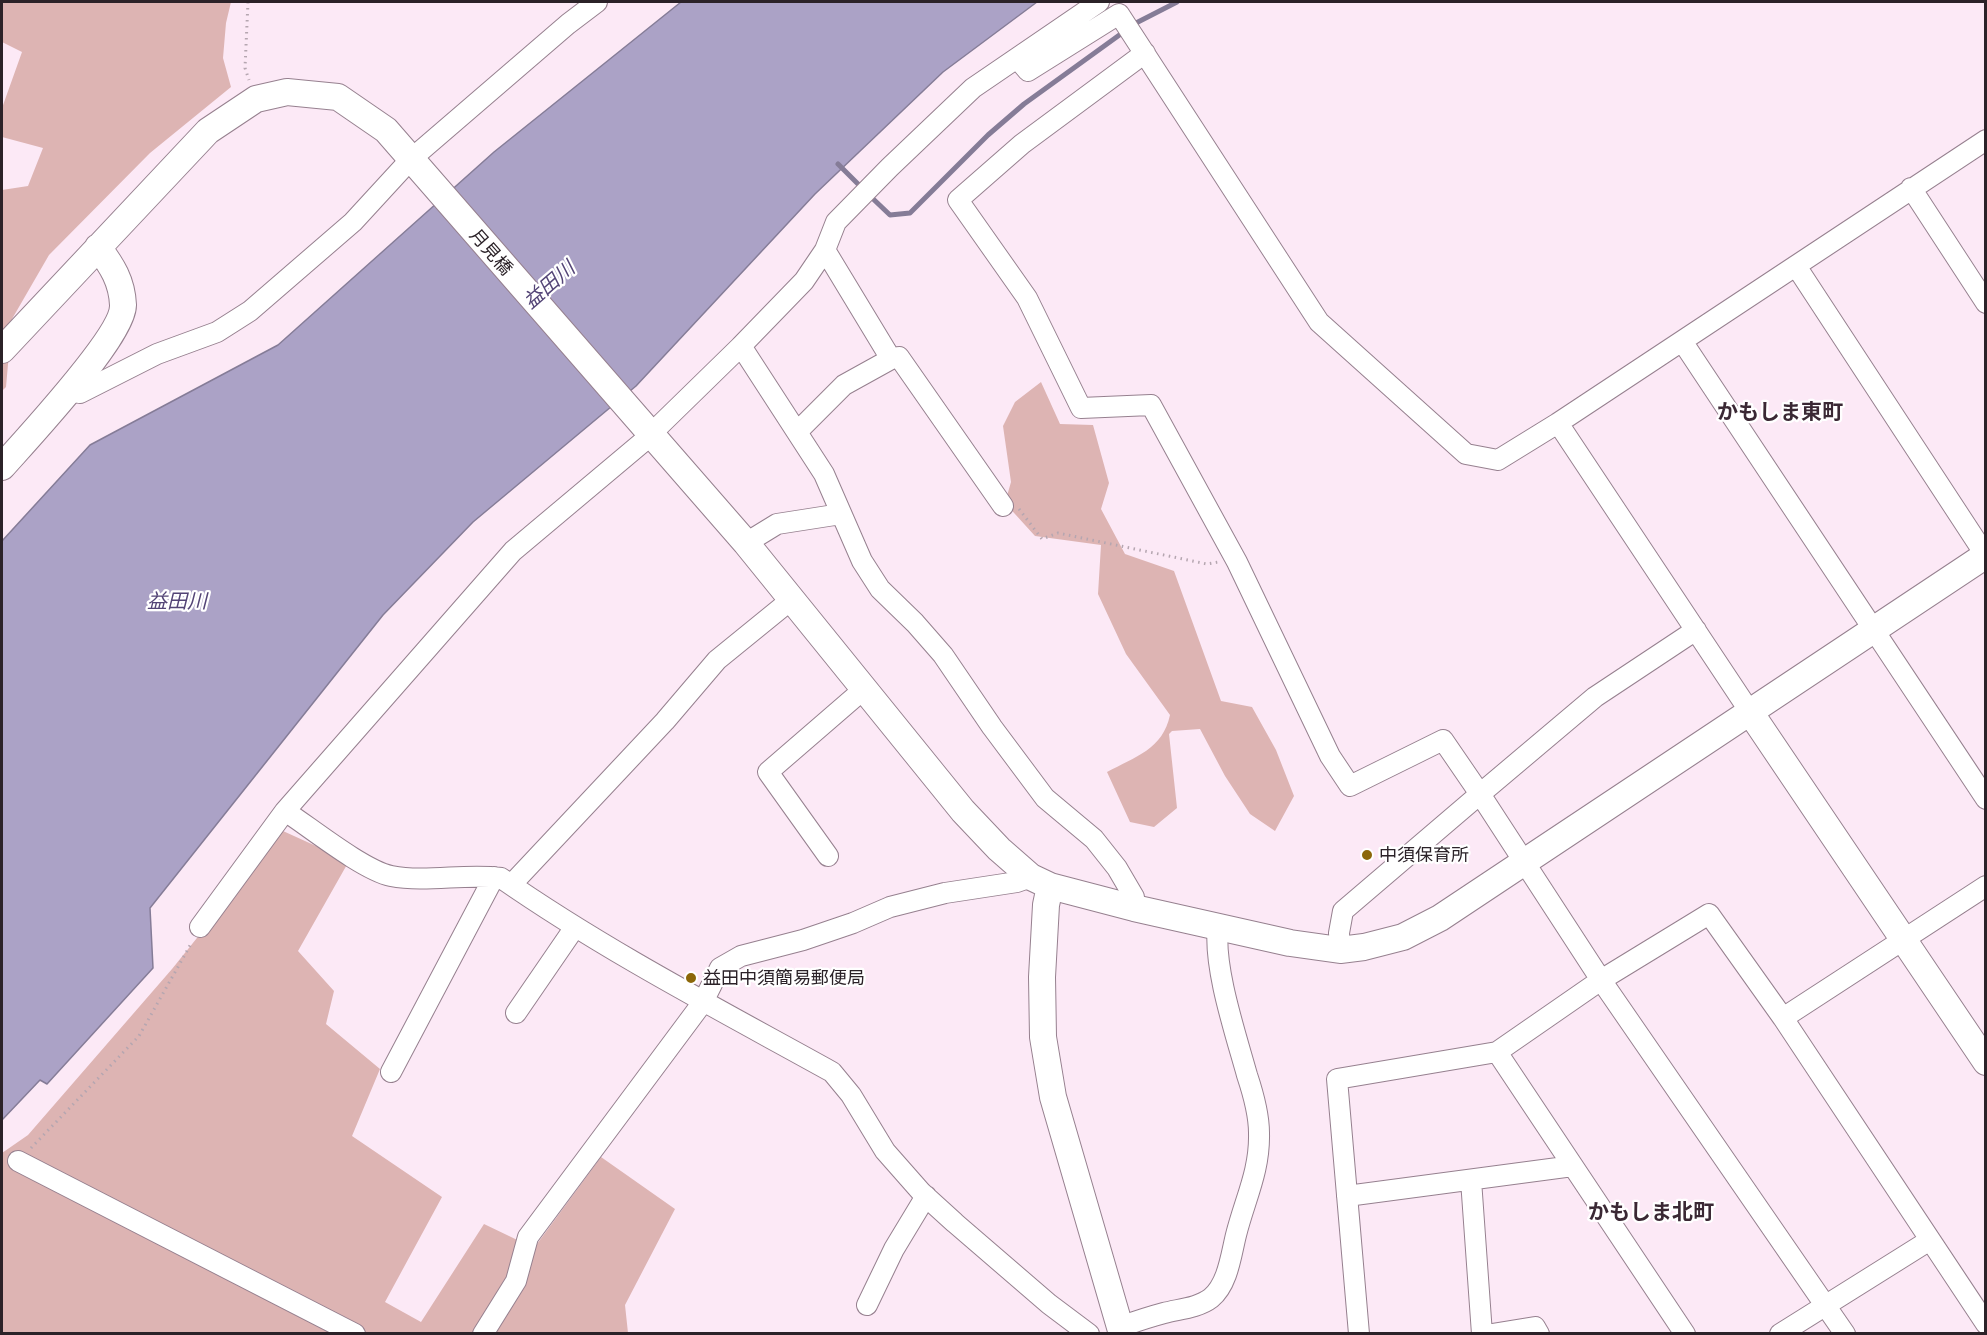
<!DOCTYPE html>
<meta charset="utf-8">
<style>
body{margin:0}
#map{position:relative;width:1987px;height:1335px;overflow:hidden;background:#fce9f6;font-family:Ubuntu,sans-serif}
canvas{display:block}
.frame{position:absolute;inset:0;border:3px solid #2b2228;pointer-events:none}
</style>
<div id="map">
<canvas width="1987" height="1335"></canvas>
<div class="frame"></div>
</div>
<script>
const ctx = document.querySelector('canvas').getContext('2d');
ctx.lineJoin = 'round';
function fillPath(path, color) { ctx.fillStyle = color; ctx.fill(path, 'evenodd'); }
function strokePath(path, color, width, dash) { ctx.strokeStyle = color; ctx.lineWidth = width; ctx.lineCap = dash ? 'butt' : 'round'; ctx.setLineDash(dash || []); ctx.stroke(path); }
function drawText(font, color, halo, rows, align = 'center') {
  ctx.font = font + ' Ubuntu,"Noto Sans JP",sans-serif'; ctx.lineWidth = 4.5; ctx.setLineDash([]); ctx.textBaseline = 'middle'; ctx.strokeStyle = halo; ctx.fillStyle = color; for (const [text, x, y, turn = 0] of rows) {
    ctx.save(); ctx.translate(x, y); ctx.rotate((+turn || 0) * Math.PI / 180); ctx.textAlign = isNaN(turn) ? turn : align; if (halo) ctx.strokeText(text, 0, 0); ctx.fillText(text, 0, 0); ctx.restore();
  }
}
const green = new Path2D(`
 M2,2H231L226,23L223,58L231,87L150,153L49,255L12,319L6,387L2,391V190L28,186L43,148L2,137V108L22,52L2,42Z
 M1041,382L1060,424L1093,425L1109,483L1101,509L1125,554L1174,571L1221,701L1252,707L1276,750L1294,796L1275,831L1250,814L1225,776L1200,729L1172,731L1169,734L1177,808L1154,827L1130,822L1107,772C1135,757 1163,749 1170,715L1126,654L1098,594L1101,545L1035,536L1005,503L1011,482L1003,426L1015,402Z
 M283,831L349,861L298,951L334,991L326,1024L380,1069L352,1136L442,1197L385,1302L421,1322L484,1224L534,1248L601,1157L675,1209L625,1305L628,1333H2V1153L28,1135L172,969Z`);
const water = new Path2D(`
 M681,2H1037L943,72L815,194L636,386L473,522L383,615L150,908L153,968L47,1084L40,1080L2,1120V541L90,445L278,345L494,152Z`);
const stream = new Path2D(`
 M838,164L863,189
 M869,195L890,215L910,213L988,135L1024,104L1136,23L1177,2`);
const path = new Path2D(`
 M248,2L245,68L249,80
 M1019,509L1042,539L1058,533L1207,564L1218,562
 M31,1148L139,1036L192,942`);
const minor = new Path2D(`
 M1145,53L1022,144L958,200L1027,298L1081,408L1151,405L1237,562L1330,756L1350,786L1443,740L1480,794L1343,911L1339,933L1340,950
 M1017,58L1028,71L1119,14L1319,322L1466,454L1498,460L1558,423
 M1911,188L1986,303
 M1796,266L1986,556
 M1682,341L1986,799
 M741,346L824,474L862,561L880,589L915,623L943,655L992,727L1045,798L1094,839L1117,868L1134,897V908
 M891,359L899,357L1003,506
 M67,391L80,393L157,354L217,332L250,311L353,222L410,160L568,24L597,2
 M659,426L741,346L804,281L825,250L836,222L890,167L973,88L1099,2
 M797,432L844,385L891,359L825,250
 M746,543L777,524L841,514
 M1696,630L1595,697L1480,794L1601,980L1845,1334
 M1750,712L1558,423L1986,140
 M285,811C311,828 363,870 391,876C427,883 465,873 501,878C606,951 720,1010 832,1072L851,1095L885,1151L922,1193L955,1223L1049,1304L1089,1334
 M828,856L768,772L864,689
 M511,885L665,721L717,660L792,599
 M200,927L285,811L513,551L644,441
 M516,1013L575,927
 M1783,1018L1986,886
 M1497,1052L1685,1334
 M391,1072L494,877
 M18,1161L355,1334
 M1471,1180L1482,1334
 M1347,1196L1573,1166
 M867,1305L894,1249L926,1196
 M1120,1327C1134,1322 1149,1317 1164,1313C1179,1309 1198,1308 1211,1298C1228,1284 1231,1255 1236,1235C1245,1199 1260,1171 1259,1133C1259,1113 1253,1093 1247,1075C1236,1035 1213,967 1218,927
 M483,1334L516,1281L528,1237L703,1002L720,968L741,956L803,940L853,923L890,907L945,893L1017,882L1031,877
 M1359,1334L1337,1079L1497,1052L1601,980L1709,914L1783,1018L1986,1324
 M1492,1334L1535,1327L1539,1334
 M1780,1334L1930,1240`);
const tertiary = new Path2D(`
 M2,350L208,131L256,99L287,92L338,97L386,130L746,543L963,811L999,849L1031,877L1050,886L1134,908L1290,943L1340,950L1364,947L1403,937L1440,918L1986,555
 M2,467C25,441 124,335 123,305C122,281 112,266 98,247
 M1750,712L1986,1062
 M1050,886L1046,905L1042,977L1043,1037L1053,1097L1122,1334`);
const markers = [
 [1367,855,6,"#8c6709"],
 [691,978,6,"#8c6709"]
];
const streetNames = [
 ["月見橋",491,252,49]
];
const poiNames = [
 ["中須保育所",1379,855],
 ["益田中須簡易郵便局",703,978]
];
const waterNames = [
 ["益田川",549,285,-41],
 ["益田川",177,601]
];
const quarterNames = [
 ["かもしま東町",1780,412],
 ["かもしま北町",1651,1212]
];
fillPath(green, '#ddb4b3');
fillPath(water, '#aba2c6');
strokePath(water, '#857c97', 1.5);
strokePath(stream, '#857c97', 5);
strokePath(minor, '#96808f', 22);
strokePath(tertiary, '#96808f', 28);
strokePath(path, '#b5a6b0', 3, [1.5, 4.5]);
strokePath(minor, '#fff', 20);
strokePath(tertiary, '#fff', 26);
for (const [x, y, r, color] of markers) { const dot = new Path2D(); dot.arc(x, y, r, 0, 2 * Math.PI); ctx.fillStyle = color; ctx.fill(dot); strokePath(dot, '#fff', 2); }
drawText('18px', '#2b2228', '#fff', streetNames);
drawText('18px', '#2b2228', '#fff', poiNames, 'left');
drawText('italic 20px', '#534476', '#fff', waterNames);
drawText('bold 21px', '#3a2834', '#fff', quarterNames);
</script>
